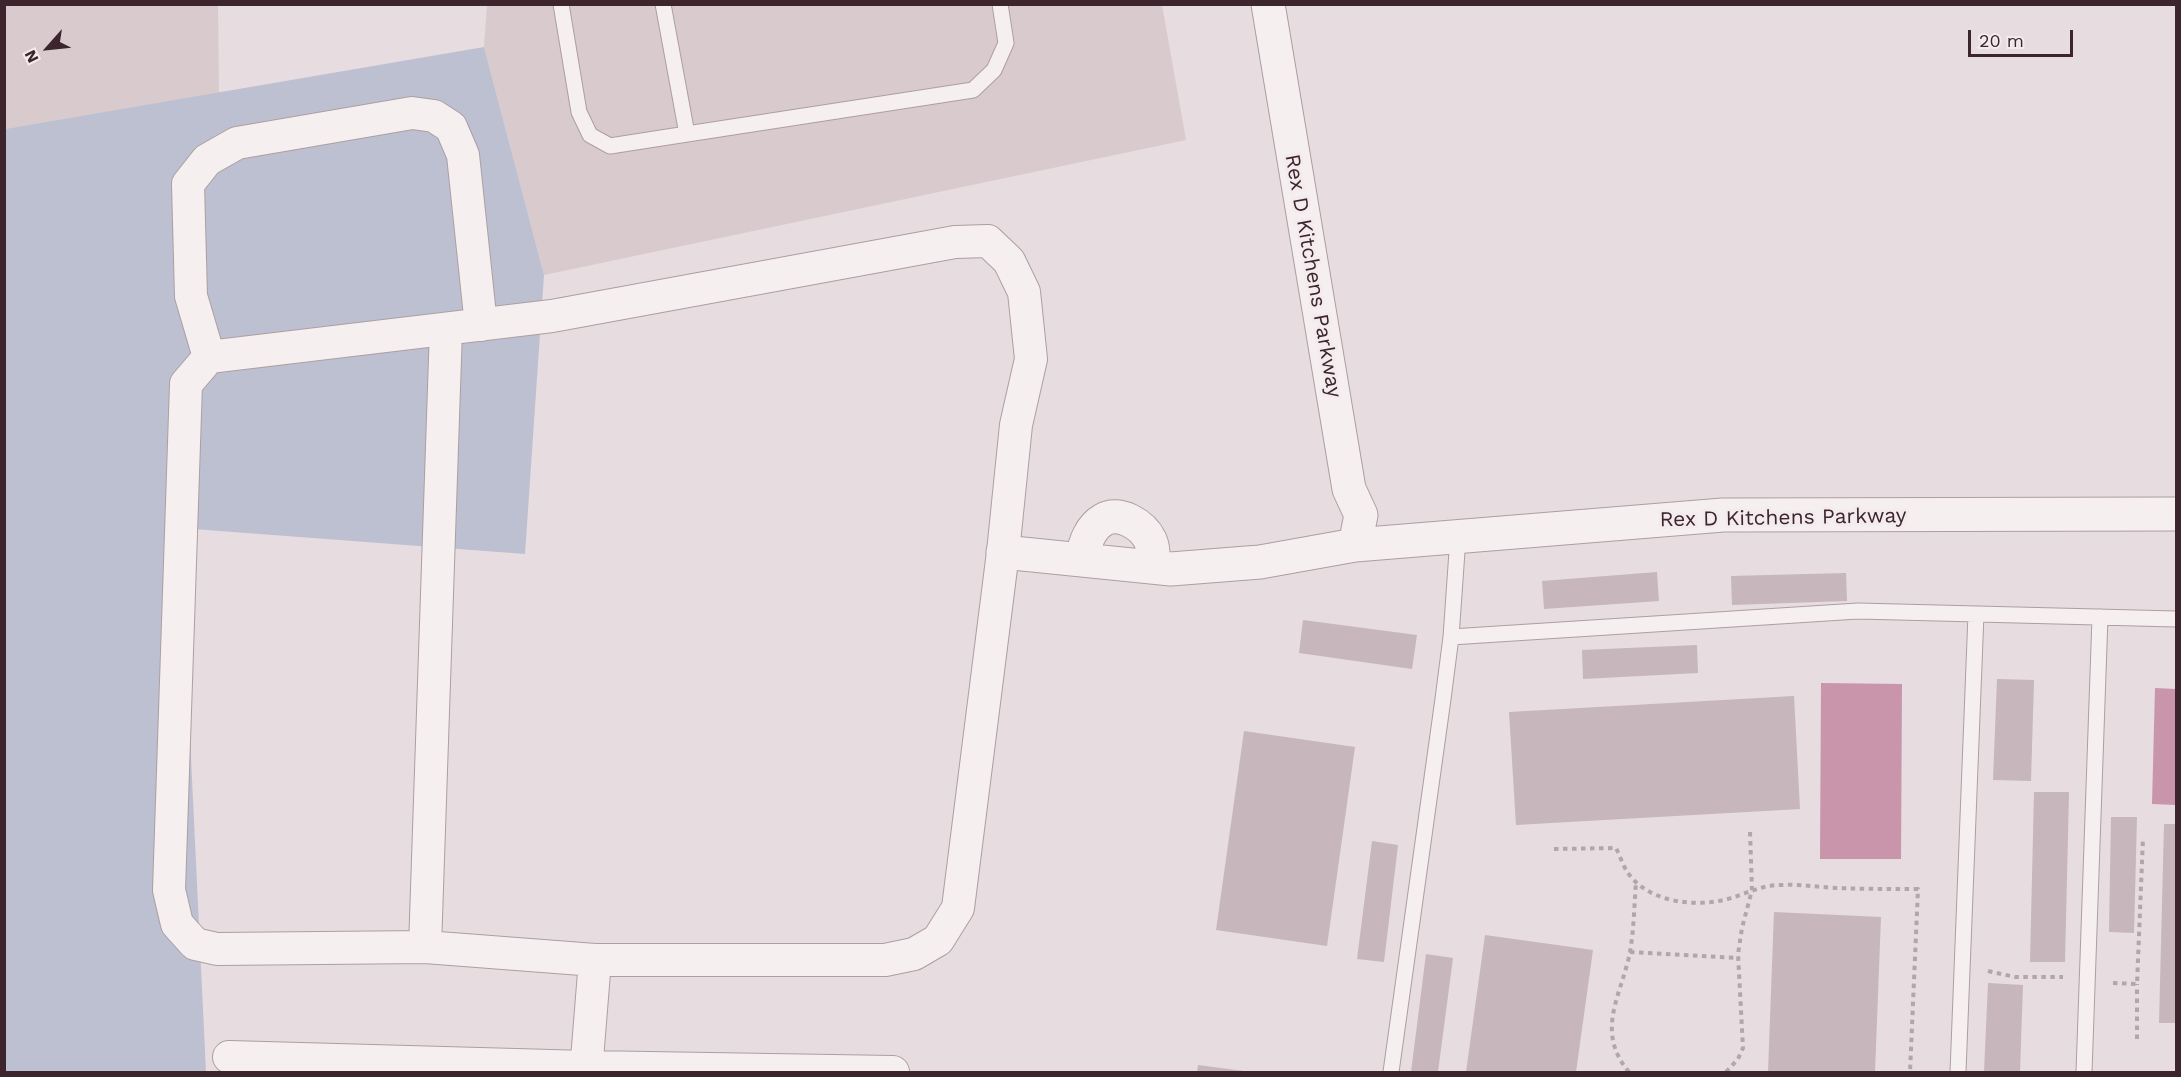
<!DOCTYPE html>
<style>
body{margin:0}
#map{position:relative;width:2181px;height:1077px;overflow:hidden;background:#e7dcdf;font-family:"Work Sans",sans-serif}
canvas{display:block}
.frame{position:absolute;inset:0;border:6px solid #3d252d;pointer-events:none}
.north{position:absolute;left:18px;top:18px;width:60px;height:60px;-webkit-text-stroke:4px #f4ebee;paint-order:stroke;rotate:243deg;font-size:16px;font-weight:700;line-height:24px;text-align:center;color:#3d252d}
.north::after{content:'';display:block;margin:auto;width:21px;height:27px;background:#3d252d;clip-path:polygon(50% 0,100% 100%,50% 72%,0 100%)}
.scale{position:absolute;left:1968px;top:30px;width:105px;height:27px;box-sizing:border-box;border:3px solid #3d252d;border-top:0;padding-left:8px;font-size:18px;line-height:21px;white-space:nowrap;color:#3d252d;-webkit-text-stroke:4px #f4ebee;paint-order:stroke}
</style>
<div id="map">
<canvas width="2181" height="1077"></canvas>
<div class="frame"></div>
<div class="north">N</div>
<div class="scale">20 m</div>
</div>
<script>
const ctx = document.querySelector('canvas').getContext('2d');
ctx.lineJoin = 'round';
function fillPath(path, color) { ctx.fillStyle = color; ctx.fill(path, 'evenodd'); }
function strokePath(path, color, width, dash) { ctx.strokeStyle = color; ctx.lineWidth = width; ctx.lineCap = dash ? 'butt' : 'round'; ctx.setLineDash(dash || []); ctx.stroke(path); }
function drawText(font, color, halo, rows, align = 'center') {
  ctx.font = font + ' "Work Sans",sans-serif'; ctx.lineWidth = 6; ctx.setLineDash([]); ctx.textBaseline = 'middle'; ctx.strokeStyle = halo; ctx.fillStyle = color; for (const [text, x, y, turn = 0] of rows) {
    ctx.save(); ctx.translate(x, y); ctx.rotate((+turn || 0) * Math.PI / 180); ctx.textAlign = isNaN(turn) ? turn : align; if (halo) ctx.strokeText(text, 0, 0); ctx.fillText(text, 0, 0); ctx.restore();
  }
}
const built = new Path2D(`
 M5,5H218L219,93L5,129Z
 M487,5H1162L1186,140L544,275L484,47Z`);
const green = new Path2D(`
 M484,47L544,275L525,554L180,528L206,1072H5V129Z`);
const water = new Path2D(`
 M1821,683L1902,684L1901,859H1820Z
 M2155,688L2176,689V805L2152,804Z`);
const building = new Path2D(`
 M1657,572L1659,601L1544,609L1542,581Z
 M1846,573L1847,601L1732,605L1731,576Z
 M1303,620L1417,635L1412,669L1299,653Z
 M1697,645L1698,673L1583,679L1582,650Z
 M1997,679L2034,680L2031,781L1993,780Z
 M1794,696L1800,809L1516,825L1509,712Z
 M1244,731L1355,747L1327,946L1216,930Z
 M2034,792H2069L2065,962H2030Z
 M2111,817H2137L2134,933L2109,932Z
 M2164,824H2176V1023H2159Z
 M1372,841L1398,845L1384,962L1357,959Z
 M1774,912L1881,917L1875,1072H1768Z
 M1485,935L1593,950L1576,1072H1466Z
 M1426,954L1453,958L1438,1072H1411Z
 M1988,983L2023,985L2020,1072H1984Z
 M1198,1065L1244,1071L1243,1072H1197Z`);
const path = new Path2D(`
 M1554,849L1616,848C1620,856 1623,866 1628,873C1648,902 1693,907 1724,900C1744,895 1760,885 1781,885C1799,884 1817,887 1836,888C1863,889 1890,889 1918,889L1910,1072
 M1630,952L1739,958
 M1988,971L2015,977H2063
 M2113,983L2137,984L2143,838
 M2137,1039V984
 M1629,1072C1596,1033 1619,999 1629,957C1634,933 1634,907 1636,882
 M1726,1072L1738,1059L1743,1048L1738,954L1742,928L1752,890L1750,831`);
const service = new Path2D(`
 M561,4L579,112L590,135L610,146L687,134
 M663,4L687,134L973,90L994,70L1006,43L1000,4
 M1451,637L1858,611L2176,619
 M1391,1072L1443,699L1451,637L1458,537
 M1958,1072L1976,614
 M2084,1072L2100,617`);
const minor = new Path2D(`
 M209,357L191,296L188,184L207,160L237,143L412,113L434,116L451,127L463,155L481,325
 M425,947L446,329
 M229,1057L587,1067L893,1072
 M586,1072L595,960L425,947L217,949L195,944L177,924L169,890L186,384L209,357L552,316L955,242L988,241L1009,261L1024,292L1031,359L1016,425L1003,552L958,908L938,940L914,954L885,960H595`);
const tertiary = new Path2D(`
 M1268,4L1349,489L1361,515L1355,545
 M1003,552L1171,569L1260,562L1355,545L1723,515L2176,514
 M1081,559C1085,545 1089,528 1103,520C1119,510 1143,525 1150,540C1154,548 1153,558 1153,567`);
const streetNames = [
 ["Rex D Kitchens Parkway",1313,276,80],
 ["Rex D Kitchens Parkway",1783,518,-1]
];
fillPath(built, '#d9cace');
fillPath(green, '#bdc0d1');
fillPath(water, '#c895ab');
fillPath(building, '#c7b6bb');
strokePath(service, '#ad9ea2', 17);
strokePath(minor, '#ad9ea2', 34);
strokePath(tertiary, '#ad9ea2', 35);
strokePath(path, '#b3a6aa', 4, [4.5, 4.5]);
strokePath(service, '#f5eff0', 15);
strokePath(minor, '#f5eff0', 32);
strokePath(tertiary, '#f5eff0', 33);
drawText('21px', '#3d252d', '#f4ebee', streetNames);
</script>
